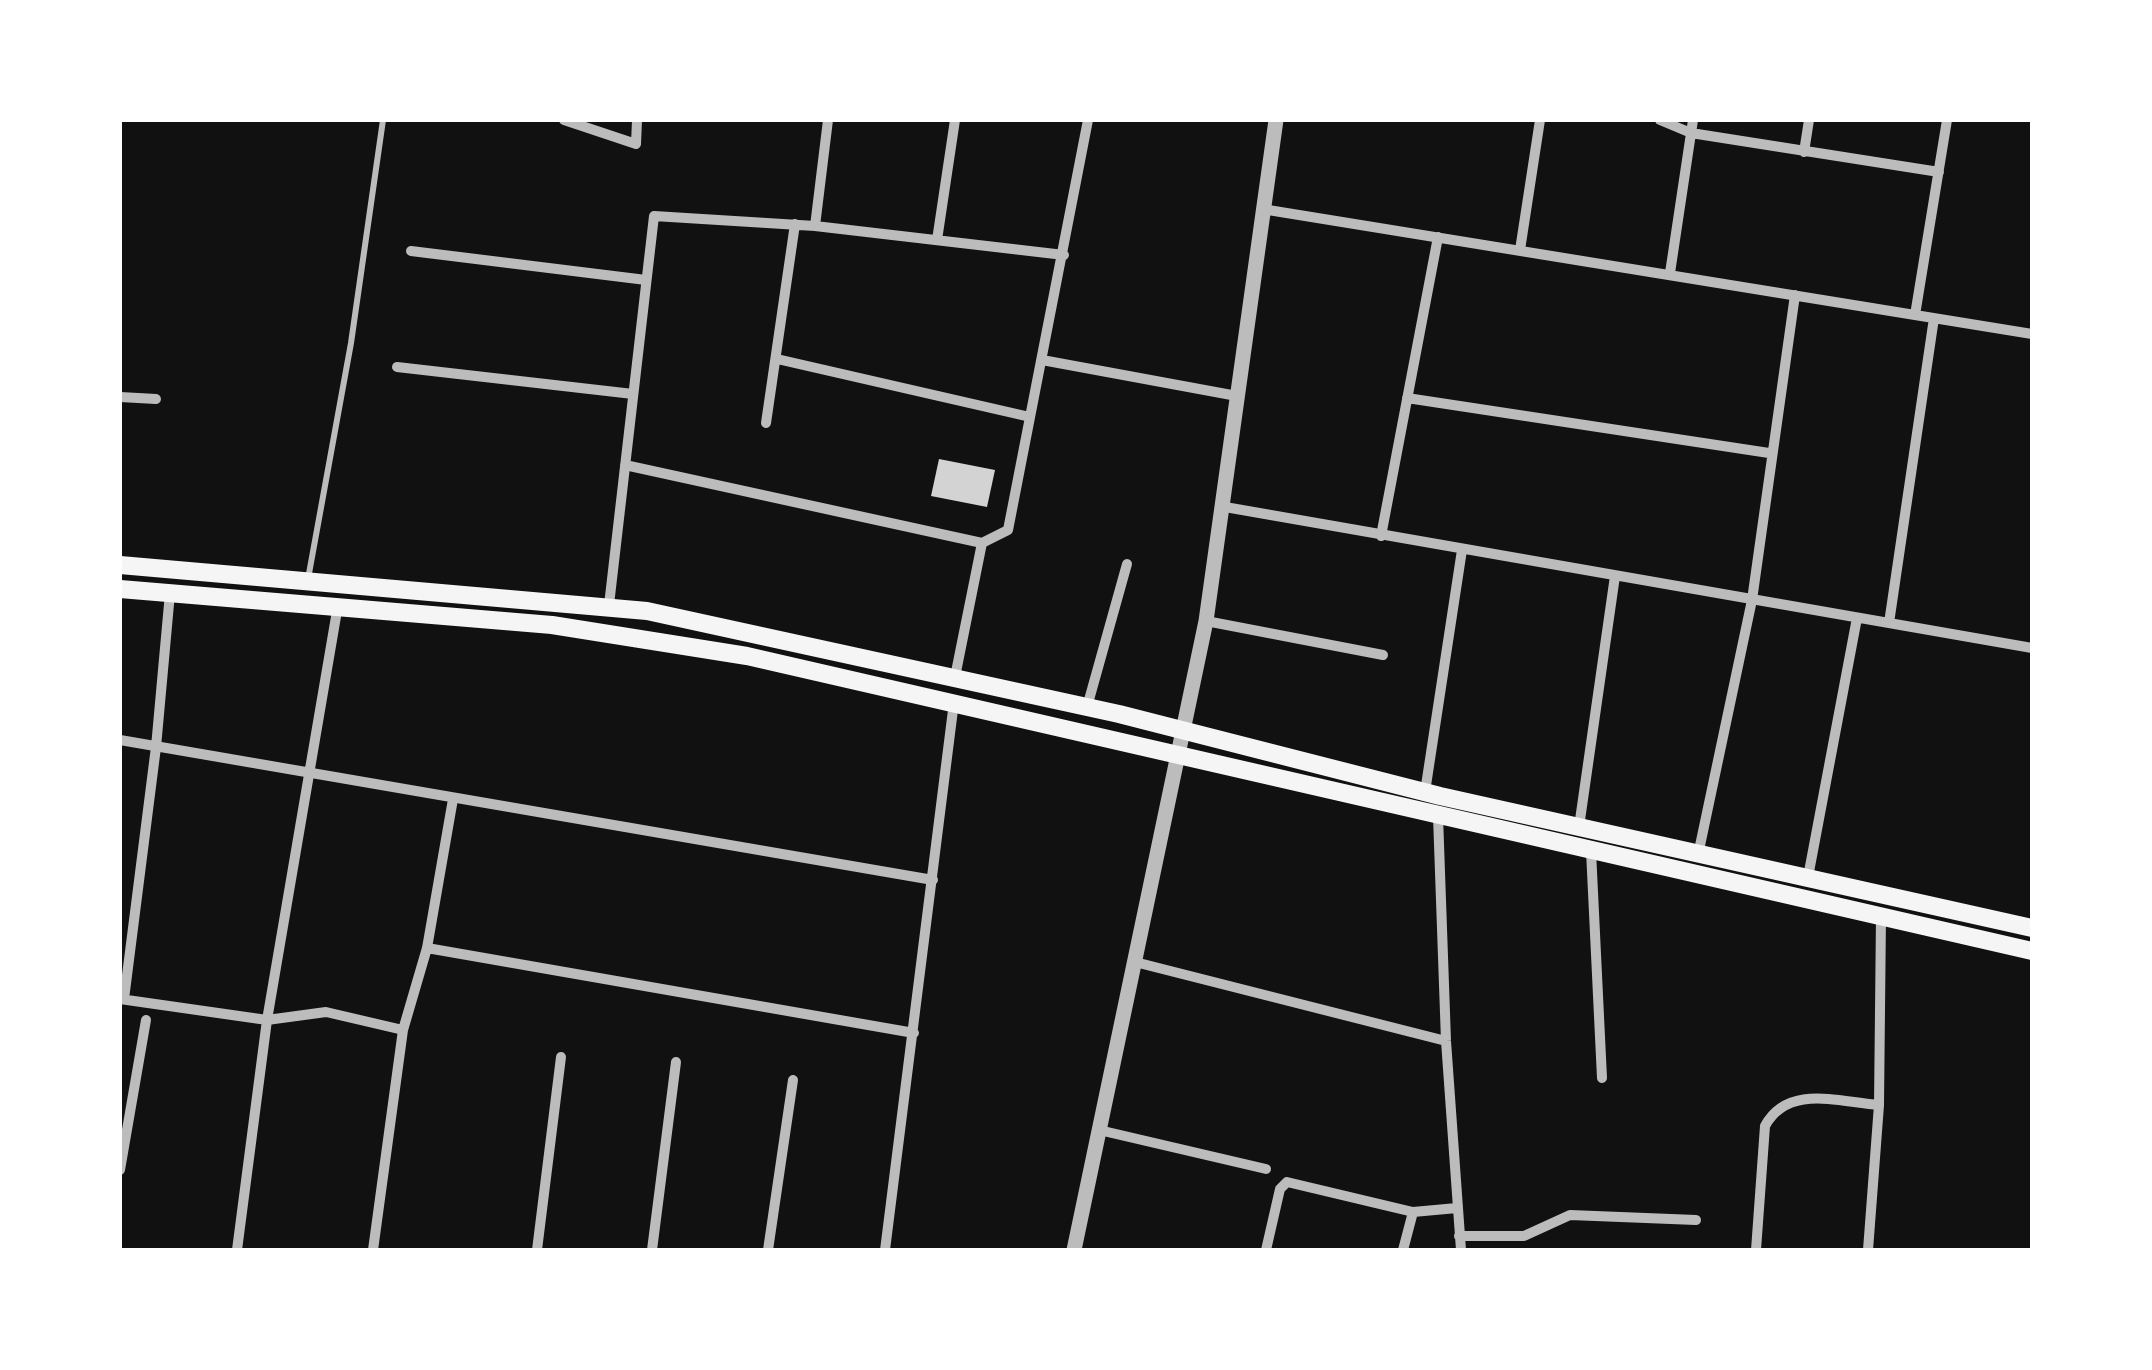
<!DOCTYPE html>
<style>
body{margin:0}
#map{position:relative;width:2152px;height:1370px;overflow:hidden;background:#111;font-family:"Work Sans",sans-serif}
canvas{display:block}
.frame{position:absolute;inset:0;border:122px solid #fff;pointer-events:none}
</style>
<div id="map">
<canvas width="2152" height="1370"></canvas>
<div class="frame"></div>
</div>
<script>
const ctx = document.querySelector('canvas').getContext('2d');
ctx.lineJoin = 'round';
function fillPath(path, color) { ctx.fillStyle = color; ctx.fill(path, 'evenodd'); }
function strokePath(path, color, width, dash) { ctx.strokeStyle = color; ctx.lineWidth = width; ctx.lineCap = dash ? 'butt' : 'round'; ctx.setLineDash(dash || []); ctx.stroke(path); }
const building = new Path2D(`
 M939,459L995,470L987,507L931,496Z`);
const service = new Path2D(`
 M308,579L351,343L383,120`);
const minor = new Path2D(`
 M564,120L636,144L637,120
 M1660,120L1691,133L1939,172
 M1804,152L1809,120
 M1262,209L2032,334
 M815,226L828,120
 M937,240L955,120
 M1520,250L1540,120
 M411,251L646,280
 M1670,273L1693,120
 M1915,315L1947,120
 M777,359L1030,417
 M1042,360L1237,396
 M397,367L633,394
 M120,397L156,399
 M1407,398L1769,453
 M766,423L795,224
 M625,465L982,543L1008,530L1088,120
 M1225,507L2032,648
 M1381,536L1438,237
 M609,605L654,216L815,226L1064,255
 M1206,621L1383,655
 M1889,623L1934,318
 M955,677L982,543
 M1087,707L1127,564
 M120,740L933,880
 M1425,792L1462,550
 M1438,816L1446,1041L1461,1250
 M1579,827L1615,576
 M1591,851L1602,1078
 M1698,855L1752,600L1795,295
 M1808,877L1857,618
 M427,948L914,1033
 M1135,962L1446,1041
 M120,999L267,1020L326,1012L403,1030
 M124,999L156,747L170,593
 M1099,1130L1266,1169
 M120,1170L146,1020
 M1459,1236H1524L1570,1215L1696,1220
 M237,1250L267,1020L338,605
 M373,1250L403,1030L427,948L453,799
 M537,1250L561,1057
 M652,1250L676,1062
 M768,1250L793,1080
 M885,1250L954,702
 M1266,1250L1280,1189L1287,1182L1413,1212
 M1403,1250L1413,1212L1457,1208
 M1756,1250L1765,1126C1788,1084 1838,1102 1879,1105
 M1868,1250L1879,1105L1881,916`);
const tertiary = new Path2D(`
 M1074,1250L1206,621L1276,120`);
const primary = new Path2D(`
 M120,565L647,611L1119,714L1440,796L2032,928
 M120,589L552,625L747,656L2032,951`);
fillPath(building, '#d3d3d3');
strokePath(service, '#bcbcbc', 6);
strokePath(minor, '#bcbcbc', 10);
strokePath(tertiary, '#bcbcbc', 15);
strokePath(primary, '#f5f5f5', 18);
</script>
